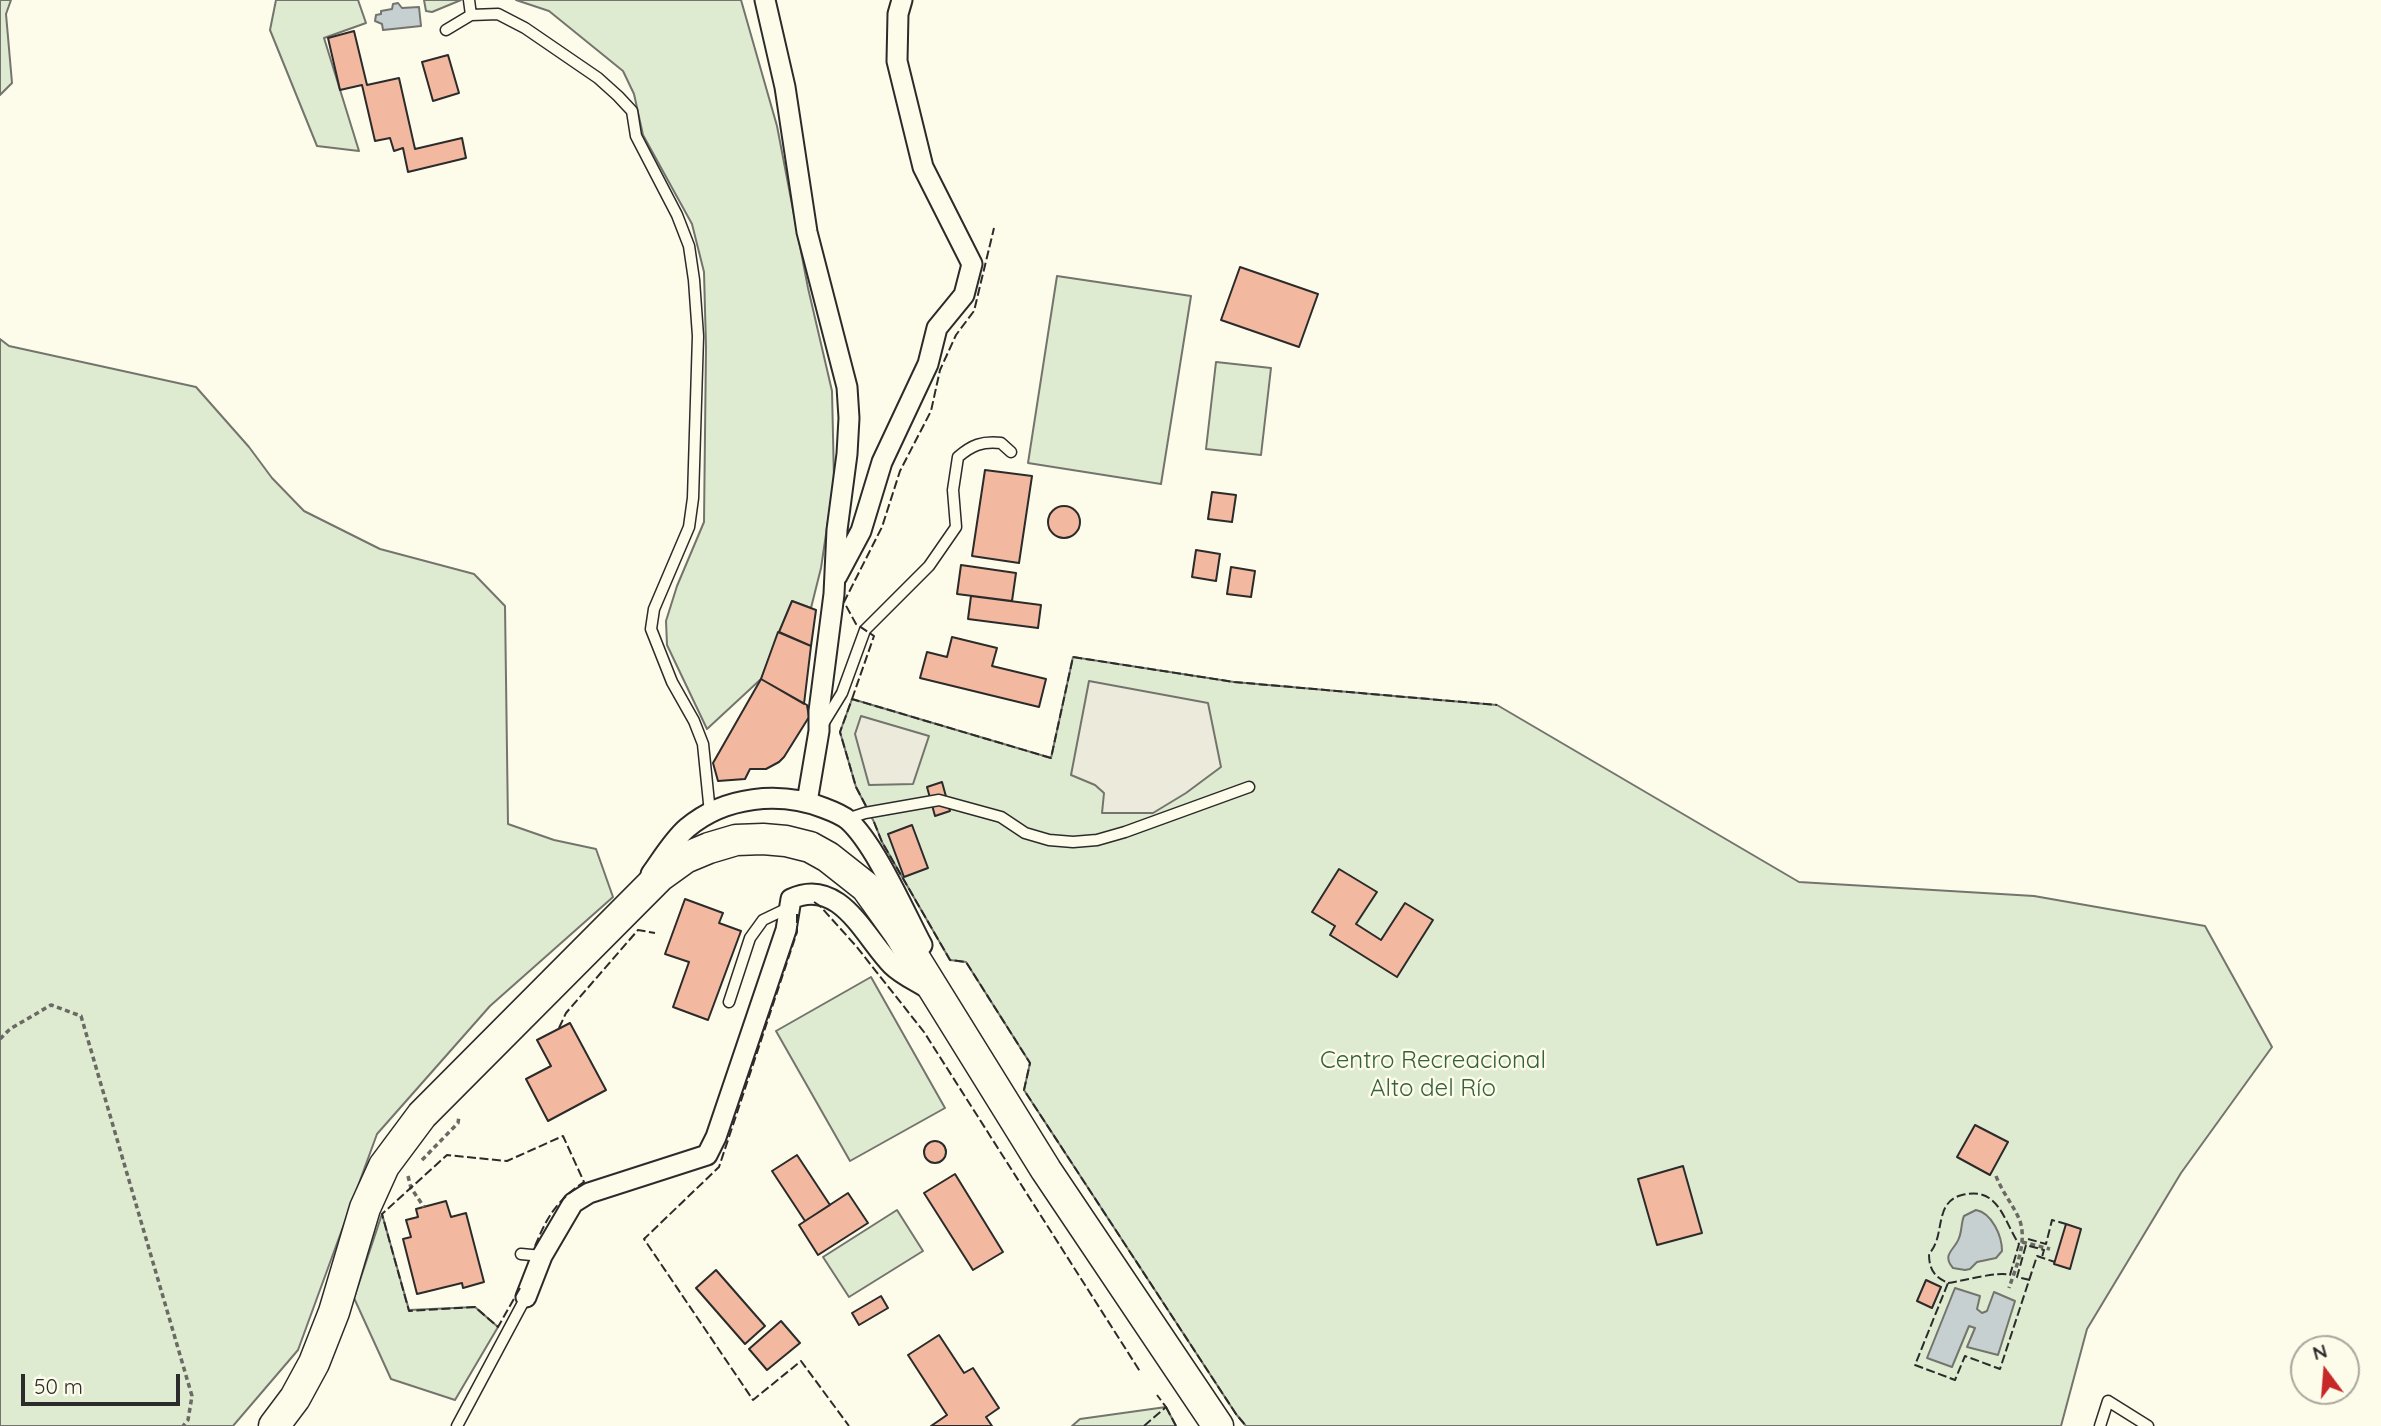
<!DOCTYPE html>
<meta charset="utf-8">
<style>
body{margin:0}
#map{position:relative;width:2381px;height:1426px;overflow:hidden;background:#fdfbea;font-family:Quicksand,sans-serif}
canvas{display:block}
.north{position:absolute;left:2290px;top:1335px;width:70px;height:70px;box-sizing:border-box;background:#fdfbea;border:2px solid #a9a89e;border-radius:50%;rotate:344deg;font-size:19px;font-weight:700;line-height:28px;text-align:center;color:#2b2b2b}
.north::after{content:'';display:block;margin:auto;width:24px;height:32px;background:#c62828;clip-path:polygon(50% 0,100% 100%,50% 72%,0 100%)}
.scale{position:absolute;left:21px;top:1374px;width:159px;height:32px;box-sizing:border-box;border:4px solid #2b2b2b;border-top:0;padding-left:9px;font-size:21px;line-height:24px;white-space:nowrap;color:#2b2b2b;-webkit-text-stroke:5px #fdfbea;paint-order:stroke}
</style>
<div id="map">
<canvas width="2381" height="1426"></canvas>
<div class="north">N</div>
<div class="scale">50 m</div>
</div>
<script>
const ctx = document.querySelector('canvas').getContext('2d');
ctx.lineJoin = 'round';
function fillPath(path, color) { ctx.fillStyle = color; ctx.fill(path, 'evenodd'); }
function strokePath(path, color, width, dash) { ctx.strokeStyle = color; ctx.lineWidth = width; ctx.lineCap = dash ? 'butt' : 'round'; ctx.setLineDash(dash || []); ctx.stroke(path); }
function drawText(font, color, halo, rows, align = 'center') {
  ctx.font = font + ' Quicksand,sans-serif'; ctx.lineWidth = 5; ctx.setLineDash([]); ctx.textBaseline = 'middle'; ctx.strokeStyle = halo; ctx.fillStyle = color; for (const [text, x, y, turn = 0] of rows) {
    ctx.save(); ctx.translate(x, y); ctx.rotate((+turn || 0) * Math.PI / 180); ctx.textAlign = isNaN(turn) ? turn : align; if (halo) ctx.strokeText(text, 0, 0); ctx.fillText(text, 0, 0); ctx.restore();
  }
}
const green = new Path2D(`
 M0,0H11L6,14L12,83L0,95Z
 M276,0H358L366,23L324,38L359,151L317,146L270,30Z
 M424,0H461L432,12L426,11Z
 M516,0H741L777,126L808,288L832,391L834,480L821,568L811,608L792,601L761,679L707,729L667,645L666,621L677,586L704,522L706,347L704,272L692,224L643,135L634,94L623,71L549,11Z
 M1057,276L1191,296L1161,484L1028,463Z
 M0,339L9,346L196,387L249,447L272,478L304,511L380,549L474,574L505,606L508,824L554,840L596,849L613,897L490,1006L377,1134L298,1350L233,1426H0Z
 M1216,362L1271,368L1261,455L1206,449Z
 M1073,657L1234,682L1497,705L1799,882L2034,896L2205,926L2272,1047L2181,1173L2087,1329L2061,1426H1246L1236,1414L1024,1090L1030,1063L966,962L950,960L882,842L874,822L856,787L840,732L852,699L1051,758Z
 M871,977L945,1108L850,1161L776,1031Z
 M897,1210L923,1251L849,1297L823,1257Z
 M382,1214L409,1310L475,1307L498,1327L455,1400L391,1379L354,1298Z
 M1166,1407L1176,1426H1072L1080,1419Z`);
const parking = new Path2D(`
 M1089,681L1208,703L1221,767L1186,793L1153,813H1102L1104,793L1095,785L1071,775Z
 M861,716L929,736L913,784L869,785L855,734Z`);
const water = new Path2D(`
 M398,3L402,8L419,7L421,26L383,30L382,24L375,21L376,15L381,14V11L392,9L393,4Z
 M1976,1210C1992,1213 2002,1236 2002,1251L1996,1258L1977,1262L1970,1269L1965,1270L1953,1268C1941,1254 1955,1250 1959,1238C1962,1231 1961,1223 1964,1216Z
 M1955,1288L1980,1296L1977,1309L1982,1313L1987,1311L1994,1292L2015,1301L1998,1355L1967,1347L1975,1328L1969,1326L1952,1367L1927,1358Z`);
const building = new Path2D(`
 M354,31L367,85L399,78L415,149L462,138L466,158L408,172L403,148L394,151L390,138L375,141L362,85L340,90L328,38Z
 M448,55L459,93L433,101L422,62Z
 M1240,267L1318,294L1299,347L1221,320Z
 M985,470L1032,476L1019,563L972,556Z
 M1212,492L1236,495L1232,522L1208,519Z
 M1048 522a16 16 0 1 1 32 0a16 16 0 1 1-32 0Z
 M1196,550L1220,554L1216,581L1192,577Z
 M961,565L1016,573L1012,601L957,594Z
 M1231,567L1255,571L1251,597L1227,594Z
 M971,596L1041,605L1038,628L968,619Z
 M792,601L816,610L811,646L779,632Z
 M778,632L811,646L804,704L761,679Z
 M952,637L997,648L992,666L1046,679L1039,707L920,678L927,652L947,657Z
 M761,679L807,705L809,717L784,757L779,762L766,769H750L745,779L718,781L713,763Z
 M942,782L950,811L935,816L927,787Z
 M912,825L928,868L904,877L888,834Z
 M1339,869L1377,892L1356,924L1381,940L1405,903L1433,920L1397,977L1330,935L1335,926L1312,912Z
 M685,899L723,913L719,923L741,931L708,1020L673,1007L689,962L665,954Z
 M570,1023L606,1090L548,1121L526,1079L551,1066L537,1040Z
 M1975,1125L2008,1142L1990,1175L1957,1157Z
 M924 1152a11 11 0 1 1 22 0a11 11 0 1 1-22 0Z
 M797,1155L830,1205L805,1221L772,1171Z
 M1683,1166L1702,1233L1657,1245L1638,1179Z
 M955,1174L1003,1252L973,1270L924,1193Z
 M848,1193L868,1223L818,1255L799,1225Z
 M446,1201L451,1217L466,1213L484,1282L463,1288L462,1283L417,1294L403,1239L411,1237L406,1220L418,1217L416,1209Z
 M2066,1224L2081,1229L2070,1269L2054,1264Z
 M716,1270L765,1326L745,1344L696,1288Z
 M1926,1280L1941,1287L1932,1308L1917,1301Z
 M881,1296L888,1308L859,1325L852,1313Z
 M781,1321L800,1343L767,1370L749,1349Z
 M939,1335L964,1373L973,1368L999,1408L986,1417L992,1426H931L947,1415L908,1355Z`);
const path = new Path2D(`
 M0,1039L10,1029L51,1005L81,1016L192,1396L188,1420L183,1426
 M422,1160L458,1123L459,1116
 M408,1176L411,1188L424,1207
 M1996,1176C2002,1192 2014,1206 2020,1221C2027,1243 2016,1267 2009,1288
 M2022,1242L2050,1249`);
const lane = new Path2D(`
 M469,0L471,15
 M446,30L471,15L498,14L525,28L598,78L618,96L632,111L636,136L677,215L689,246L694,280L698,336L693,498L689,527L654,609L651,629L672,682L694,721L703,744L710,813
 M823,724L842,693L865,630L929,566L956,527L953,490L958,457C972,445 982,441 1001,443L1011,452
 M847,819L865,813L939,800L1001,817L1025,833L1049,840L1073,842L1097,840L1125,832L1249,787
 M729,1002L750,938L763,920L788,908
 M521,1254L542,1256
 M457,1426L526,1297
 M2100,1426L2108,1401L2148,1426`);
const street = new Path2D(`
 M765,0L785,87L807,232L847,387L849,418L847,454L837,530L834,594L819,711V731L807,802
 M837,576L861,531L882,462L928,364L937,328L964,295L972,264L923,167L897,61L898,14L902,0
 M651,874C662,859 673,840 687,828C725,796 780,791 824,808C832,811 842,815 848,820C875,844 904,911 922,945
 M526,1297L542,1256L573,1203L589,1193L707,1155L716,1137L786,930L791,899C840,876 865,938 892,965C902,975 918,982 929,989`);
const primary = new Path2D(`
 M274,1426L295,1398L314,1363L334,1312L365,1208L384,1166L422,1115L660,876L685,858L709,848L736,840L763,839L786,841L810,847L828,857L866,887L899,933L1046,1170L1218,1426`);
const fence = new Path2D(`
 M852,699L874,636L856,624L844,602L882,527L900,471L931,411L940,370L956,335L974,311L994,228
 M866,806L856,787L840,732L852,699L1051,758L1073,657L1234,682L1497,705
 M874,822L882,842L950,960L966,962L1030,1063L1024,1090L1236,1414L1246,1426
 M814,902L820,906L856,946L924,1032L1141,1373
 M797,914V932L719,1167L644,1239L753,1400L801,1361L849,1426
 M559,1028L566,1013L638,930L655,933
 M2028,1239L2046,1244L2052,1220L2066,1224
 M2030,1280L2017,1277L2026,1245L2044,1250L2042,1257
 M1948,1283C1964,1281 1997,1271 2010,1275L2019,1244C2003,1220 1999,1186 1962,1195C1953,1197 1946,1203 1943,1213C1938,1228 1940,1241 1929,1254C1929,1269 1934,1277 1948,1283L1915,1365L1955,1380L1965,1356L2000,1369L2037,1256L2055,1262
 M520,1288L498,1327L475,1307L409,1311L382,1214L447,1155L507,1161L563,1136L584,1182C557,1200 547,1217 535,1246
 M1166,1407L1176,1426
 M1144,1426L1166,1407L1157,1395`);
const parkNames = [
 ["Centro Recreacional",1433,1061],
 ["Alto del Río",1433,1089]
];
fillPath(green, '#deebd1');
strokePath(green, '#74746e', 2);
fillPath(parking, '#eceadb');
strokePath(parking, '#74746e', 2);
fillPath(water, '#c7d0d0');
strokePath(water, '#74746e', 2);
fillPath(building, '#f2b8a0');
strokePath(building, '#2b2b2b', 2);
strokePath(lane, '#2b2b2b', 13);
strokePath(street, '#2b2b2b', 23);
strokePath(primary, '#2b2b2b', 33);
strokePath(path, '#6a6964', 3.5, [5, 3.5]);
strokePath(lane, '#fdfbea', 10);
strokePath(street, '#fdfbea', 19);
strokePath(primary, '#fdfbea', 30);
strokePath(fence, '#2b2b2b', 2, [9, 3.5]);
drawText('24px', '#34623c', '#fdfbea', parkNames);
</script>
